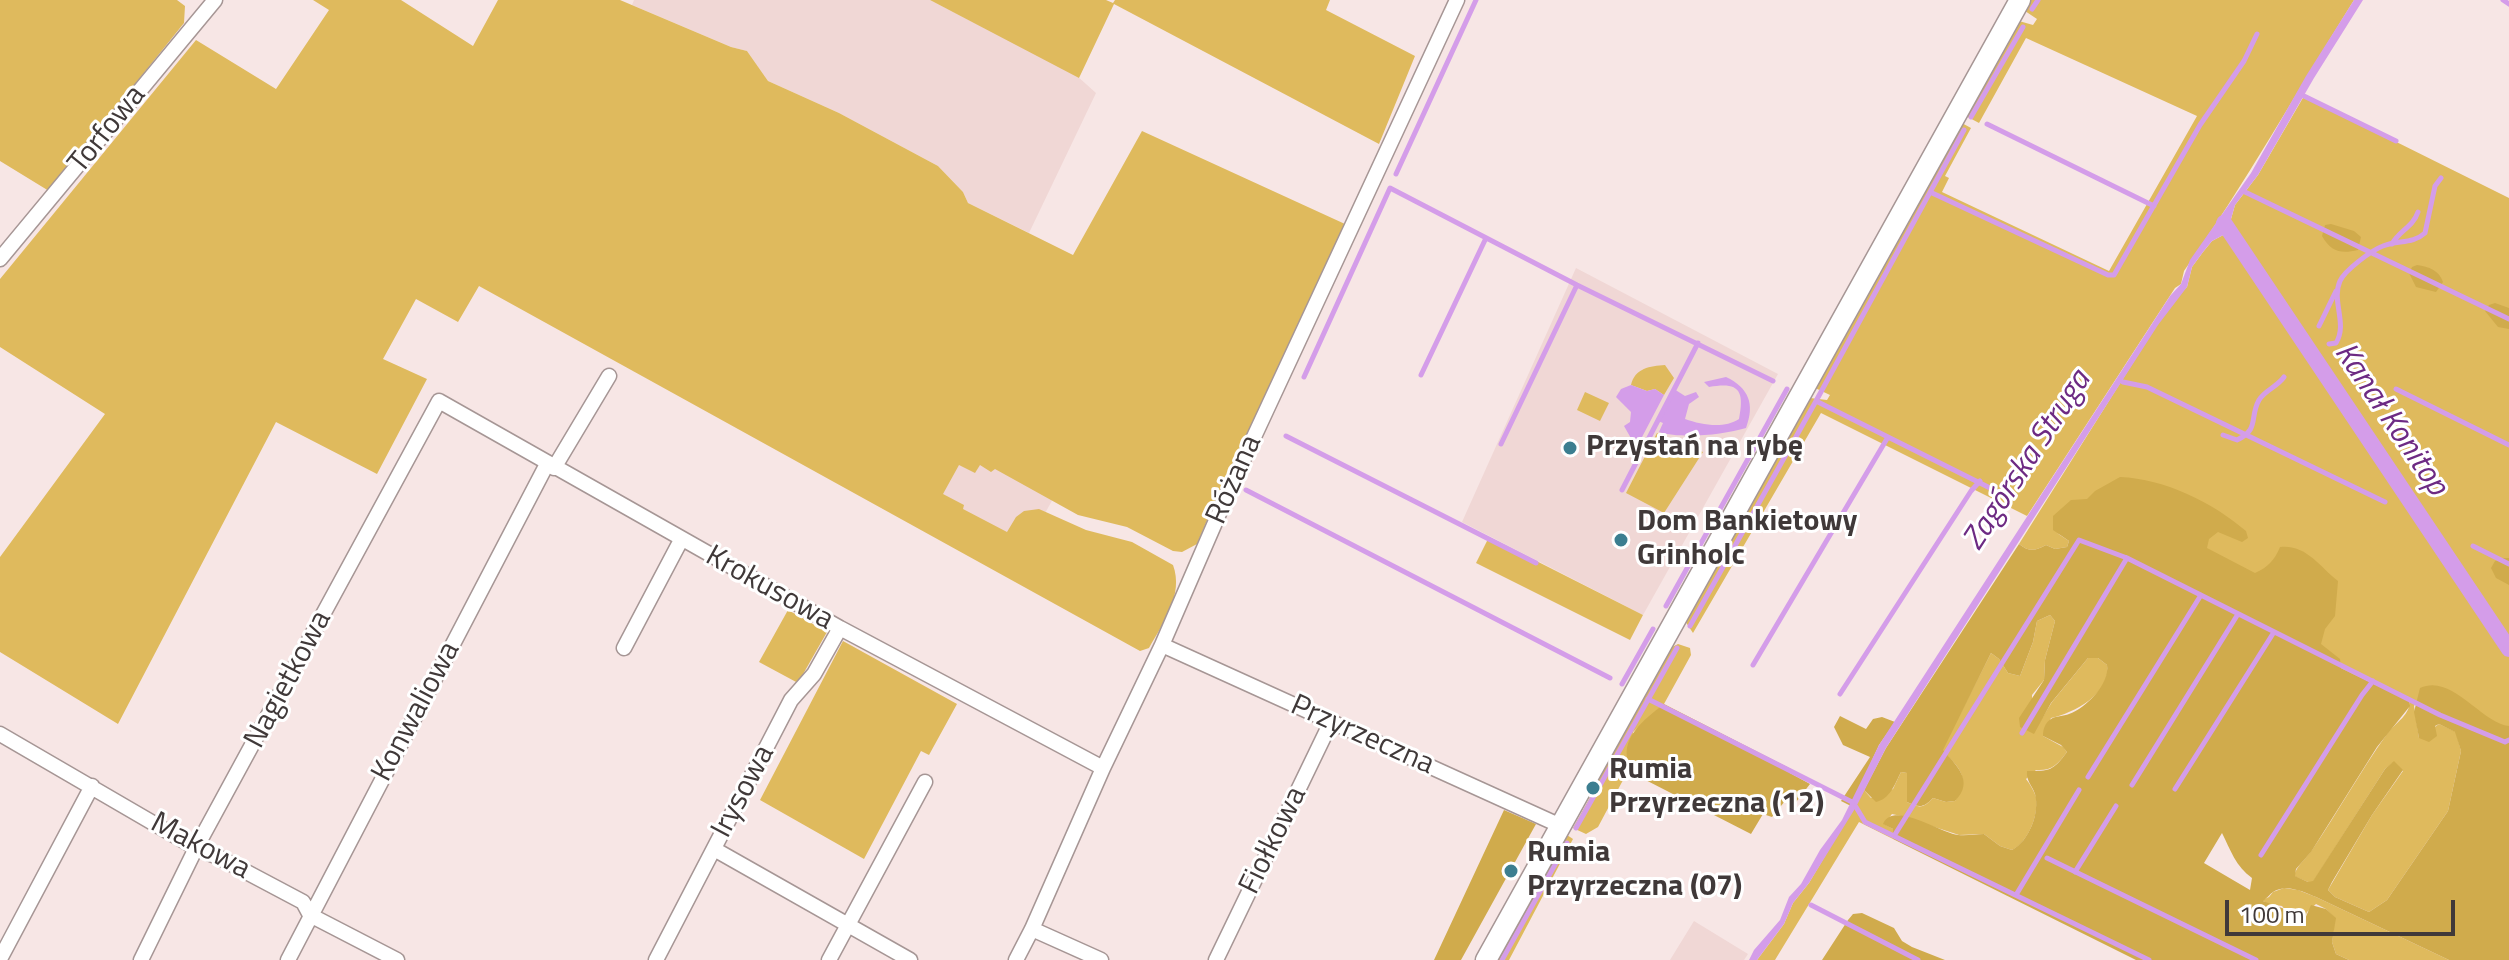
<!DOCTYPE html>
<meta charset="utf-8">
<style>
body{margin:0}
#map{position:relative;width:2509px;height:960px;overflow:hidden;background:#f7e6e5;font-family:"Titillium Web",sans-serif}
canvas{display:block}
.scale{position:absolute;left:2225px;top:900px;width:230px;height:36px;box-sizing:border-box;border:4px solid #403939;border-top:0;padding-left:10px;font-size:24px;line-height:28px;white-space:nowrap;color:#403939;-webkit-text-stroke:6px #fff;paint-order:stroke}
</style>
<div id="map">
<canvas width="2509" height="960"></canvas>
<div class="scale">100 m</div>
</div>
<script>
const ctx = document.querySelector('canvas').getContext('2d');
ctx.lineJoin = 'round';
function fillPath(path, color) { ctx.fillStyle = color; ctx.fill(path, 'evenodd'); }
function strokePath(path, color, width, dash) { ctx.strokeStyle = color; ctx.lineWidth = width; ctx.lineCap = dash ? 'butt' : 'round'; ctx.setLineDash(dash || []); ctx.stroke(path); }
function drawText(font, color, halo, rows, align = 'center') {
  ctx.font = font + ' "Titillium Web",sans-serif'; ctx.lineWidth = 6; ctx.setLineDash([]); ctx.textBaseline = 'middle'; ctx.strokeStyle = halo; ctx.fillStyle = color; for (const [text, x, y, turn = 0] of rows) {
    ctx.save(); ctx.translate(x, y); ctx.rotate((+turn || 0) * Math.PI / 180); ctx.textAlign = isNaN(turn) ? turn : align; if (halo) ctx.strokeText(text, 0, 0); ctx.fillText(text, 0, 0); ctx.restore();
  }
}
const built = new Path2D(`
 M634,0H930L1076,75L1096,93L1029,233L968,203L963,192L938,166L839,113L768,81L747,51L731,47L632,5Z
 M1576,268L1778,374L1643,615L1462,522Z
 M958,445L1054,497L1013,571L918,519Z
 M1694,921L1748,954L1744,960H1670Z`);
const green = new Path2D(`
 M0,0H177L185,6L184,23L49,191L0,161Z
 M313,0H401L473,46L498,0H620L731,47L747,51L768,81L839,113L938,166L963,192L968,203L1073,255L1142,131L1345,224L1279,371L1224,480L1197,544L1182,552L1173,551L1127,527L1078,515L995,469L991,472L980,465L975,473L959,465L943,494L964,505L963,509L1007,532L1016,517L1024,511L1039,509L1086,530L1132,542L1173,565C1184,595 1163,623 1149,648L1140,651L479,286L458,322L416,299L383,359L427,379L377,474L276,422L118,724L0,652V557L105,414L0,347V279L196,40L276,89L329,10Z
 M930,0H1106L1113,3L1115,0H1330L1326,10L1415,56L1379,144L1114,4L1079,78Z
 M2028,0H2354C2297,91 2245,184 2184,271L2181,284L2175,288L2027,516L1821,413L1693,633L1685,621L1810,398L1827,400L1830,395L1813,387L1960,122L1971,128L1945,176L1949,178L1942,192L2109,271L2197,116L2026,38L1979,123L1964,115L2019,21L2033,25L2037,19L2025,11Z
 M2304,96L2509,198V746L2416,703L2414,706L2419,738L2439,724L2456,732L2461,751L2448,811L2387,900L2369,912L2335,897L2328,890L2372,815L2403,771L2394,762L2385,769L2313,882H2308L2294,876C2297,865 2306,859 2312,850C2338,812 2360,772 2387,734C2395,723 2412,714 2409,700L2057,533L2069,541L2067,547L2055,549L2046,545C2035,551 2029,552 2019,544L2173,299L2187,287L2192,267L2203,252L2212,241L2227,233L2235,205L2258,175Z
 M1665,365L1674,378L1664,395L1655,389L1647,391L1631,385C1635,368 1650,366 1665,365Z
 M1585,392L1609,403L1600,421L1577,410Z
 M1657,433L1703,452L1664,513L1626,493Z
 M1489,537L1643,615L1630,640L1476,563Z
 M788,610L827,632L798,683L759,662Z
 M2050,615L2055,621L2045,660L2044,680L2032,695L2033,733L2052,702L2088,658H2098L2107,665C2112,693 2074,713 2051,718L2043,736L2063,747L2067,752C2057,765 2052,771 2036,770L2026,779C2030,784 2034,791 2036,797C2039,815 2028,842 2012,850L2000,846L1984,834L1959,835L1901,816L1892,814L1884,824L1893,829V839L1859,822L1775,960H1757L1784,924L1793,903L1809,883L1864,790L1871,798L1893,789L1901,772L1907,773V802C1919,808 1923,809 1933,798L1946,802L1955,801C1971,776 1959,768 1942,750L1991,653L1999,659L2008,673L2020,676L2033,642L2037,621Z
 M843,641L957,704L929,755L921,751L864,859L760,800Z
 M1678,644L1690,648L1691,655L1664,704L1633,732L1630,767L1598,827L1586,834L1573,828L1597,785L1593,783L1668,649Z
 M1567,835L1573,839L1509,960H1495L1563,836Z
 M2284,888L2298,890L2316,897L2449,960H2349L2336,954L2332,942L2335,918L2326,909L2316,904L2307,912L2304,921L2295,922L2282,906L2268,904L2262,900L2269,897L2273,892Z`);
const forest = new Path2D(`
 M2331,224L2354,231L2361,237L2358,250C2341,254 2331,252 2322,236L2325,225Z
 M2417,265C2429,267 2439,270 2443,282L2436,292L2416,287L2409,273L2412,267Z
 M2495,303L2509,308V329L2498,327L2485,311L2489,305Z
 M2120,477C2165,479 2212,502 2246,531L2248,538L2242,542L2218,532L2209,539L2207,548L2255,573C2268,567 2274,561 2280,547C2306,544 2319,566 2338,581L2335,616L2325,629L2321,644L2340,659L2341,668L2409,701L2410,706L2377,747L2311,852L2296,869L2295,876L2308,882L2313,881L2385,769L2394,761L2403,770L2372,815L2332,882L2328,890L2335,897L2369,912L2387,900L2448,811L2461,751L2455,732L2439,724L2435,726L2437,736L2429,742L2419,738L2414,712L2420,688C2452,673 2481,723 2509,726V960H2449L2316,897C2304,892 2286,883 2273,892C2270,894 2267,898 2263,901L2290,911L2295,922L2304,921L2311,905L2326,909L2336,918L2332,942L2336,954L2349,960H2136L1893,839V829L1883,824C1893,800 1940,833 1958,835C1967,836 1976,834 1984,834L2000,846L2012,850C2029,841 2040,813 2035,794C2032,785 2026,781 2027,771C2050,771 2053,771 2067,752L2061,745L2043,736C2043,729 2045,723 2051,719C2055,716 2064,716 2069,714C2086,708 2110,684 2107,665L2098,658H2088L2051,703L2034,734L2020,727L2019,718L2044,680L2045,660L2055,621L2050,615L2037,621L2033,642L2020,676L2008,673L1999,659L1991,653L1943,750C1956,765 1975,781 1955,801L1946,802L1933,798C1923,808 1920,808 1907,802V773L1901,772C1895,784 1890,799 1876,802L1864,790L1886,748L2019,544C2029,552 2035,551 2046,545L2055,549L2067,547L2069,541L2053,530V516L2071,500L2087,499L2095,491ZM2222,833C2230,849 2236,867 2252,878L2250,890L2204,863Z
 M2502,558H2509V585L2496,578L2491,568L2495,561Z
 M1664,704L1791,769L1790,773L1810,784L1793,806L1785,801L1772,817L1763,814L1751,834L1628,771L1630,767C1617,739 1645,719 1664,704Z
 M1840,716L1866,729L1873,719L1882,717L1895,722L1879,745L1851,806L1841,801L1870,757L1843,745L1834,727Z
 M1504,810L1536,824L1461,960H1434Z
 M1862,913L1894,928L1902,941L1912,947L1945,960H1822L1848,920L1853,914Z`);
const water = new Path2D(`
 M2354,0H2363L2314,78L2258,175L2235,205L2227,233L2212,241L2203,252L2192,267L2187,287L2158,325L1886,748L1856,807L1809,883L1793,903L1784,924L1757,960H1749L1754,950L1780,920L1789,897L1801,884L1820,850L1842,820L1879,745L2170,296L2181,284L2190,260L2251,173L2306,76Z
 M1726,377C1749,388 1755,404 1746,428C1723,435 1681,439 1659,432L1663,423L1658,421L1674,389L1685,396L1696,392L1699,397L1689,404L1685,419C1702,425 1724,429 1739,419C1745,389 1738,382 1709,387L1704,382Z
 M1631,385L1647,391L1655,389L1664,395L1641,439L1632,440L1624,426L1630,422L1631,412L1616,397L1621,389Z`);
const stream = new Path2D(`
 M2503,0L2509,4
 M2032,9L2038,0
 M2304,96L2396,141
 M1971,117L2023,27
 M1987,124L2154,206
 M1396,174L1476,0
 M1930,192L2108,275H2114L2200,125L2244,61L2257,34
 M2245,192L2509,319
 M2392,244C2399,231 2413,227 2418,212
 M2319,326L2336,291
 M2329,344L2336,343C2348,324 2331,301 2340,281C2345,270 2372,250 2383,246C2398,240 2413,244 2425,233L2435,186L2441,178
 M1421,375L1486,238
 M1304,377L1390,188L1577,285L1773,381
 M2123,382L2147,387L2385,502
 M2396,389L2509,445
 M1816,401L1964,130
 M2223,435L2237,440C2260,429 2249,418 2259,400C2265,390 2277,387 2284,377
 M1286,436L1536,563
 M1501,444L1577,285
 M1246,490L1610,678
 M1622,490L1698,343
 M2473,546L2509,564
 M1666,606L1787,389
 M1690,626L1816,401L2010,498
 M1753,665L1888,437
 M1622,684L1653,629
 M1840,694L1971,491L1980,481
 M1648,699L1852,802
 M2022,733L2127,558
 M2088,777L2201,595
 M2132,785L2238,614
 M2175,789L2274,632
 M1856,807L1865,822L2149,960
 M1576,828L1677,648
 M1894,836L2079,540L2127,558L2440,715L2505,742L2509,740
 M2261,855L2362,695L2373,681
 M2047,858L2256,960
 M2075,872L2116,806
 M2016,895L2079,790
 M1811,905L1918,960
 M1502,960L1567,843`);
const canal = new Path2D(`
 M2224,223L2509,649`);
const street = new Path2D(`
 M0,259L215,0
 M554,468L609,376
 M1162,645L1561,826
 M624,648L681,540
 M0,734L196,848L220,858L303,902L310,915L397,960
 M714,849L910,960
 M1032,929L1101,960
 M0,959L92,786
 M141,960L196,848L439,401L840,628L1103,768
 M288,960L547,464
 M656,960L791,700L814,674L840,628
 M829,960L925,782
 M1016,960L1032,929L1103,768L1162,645L1227,495L1457,0
 M1216,960L1331,722`);
const secondary = new Path2D(`
 M1486,960L2020,0`);
const markers = [
 [1570,448,8,"#3c7e90"],
 [1621,540,8,"#3c7e90"],
 [1593,788,8,"#3c7e90"],
 [1511,871,8,"#3c7e90"]
];
const streetNames = [
 ["Torfowa",108,130,-51],
 ["Różana",1235,480,-66],
 ["Krokusowa",769,589,29],
 ["Nagietkowa",289,680,-62],
 ["Konwaliowa",417,712,-62],
 ["Przyrzeczna",1362,736,24],
 ["Irysowa",744,792,-62],
 ["Fiołkowa",1274,841,-64],
 ["Makowa",200,847,28]
];
const poiNames = [
 ["Przystań na rybę",1586,448],
 ["Dom Bankietowy",1637,523],
 ["Grinholc",1637,557],
 ["Rumia",1609,771],
 ["Przyrzeczna (12)",1609,805],
 ["Rumia",1527,854],
 ["Przyrzeczna (07)",1527,888]
];
const waterNames = [
 ["Kanał Konitop",2390,420,56],
 ["Zagórska Struga",2028,461,-57]
];
fillPath(built, '#f0d7d5');
fillPath(green, '#dfba5d');
fillPath(forest, '#d0ab4c');
fillPath(water, '#d49de9');
strokePath(stream, '#d49de9', 5);
strokePath(canal, '#d49de9', 16);
strokePath(street, '#a69695', 17);
strokePath(secondary, '#a69695', 23);
strokePath(street, '#fff', 14);
strokePath(secondary, '#fff', 20);
for (const [x, y, r, color] of markers) { const dot = new Path2D(); dot.arc(x, y, r, 0, 2 * Math.PI); ctx.fillStyle = color; ctx.fill(dot); strokePath(dot, '#fff', 3); }
drawText('30px', '#403939', '#fff', streetNames);
drawText('bold 30px', '#403939', '#fff', poiNames, 'left');
drawText('italic 32px', '#6d2a83', '#fff', waterNames);
</script>
